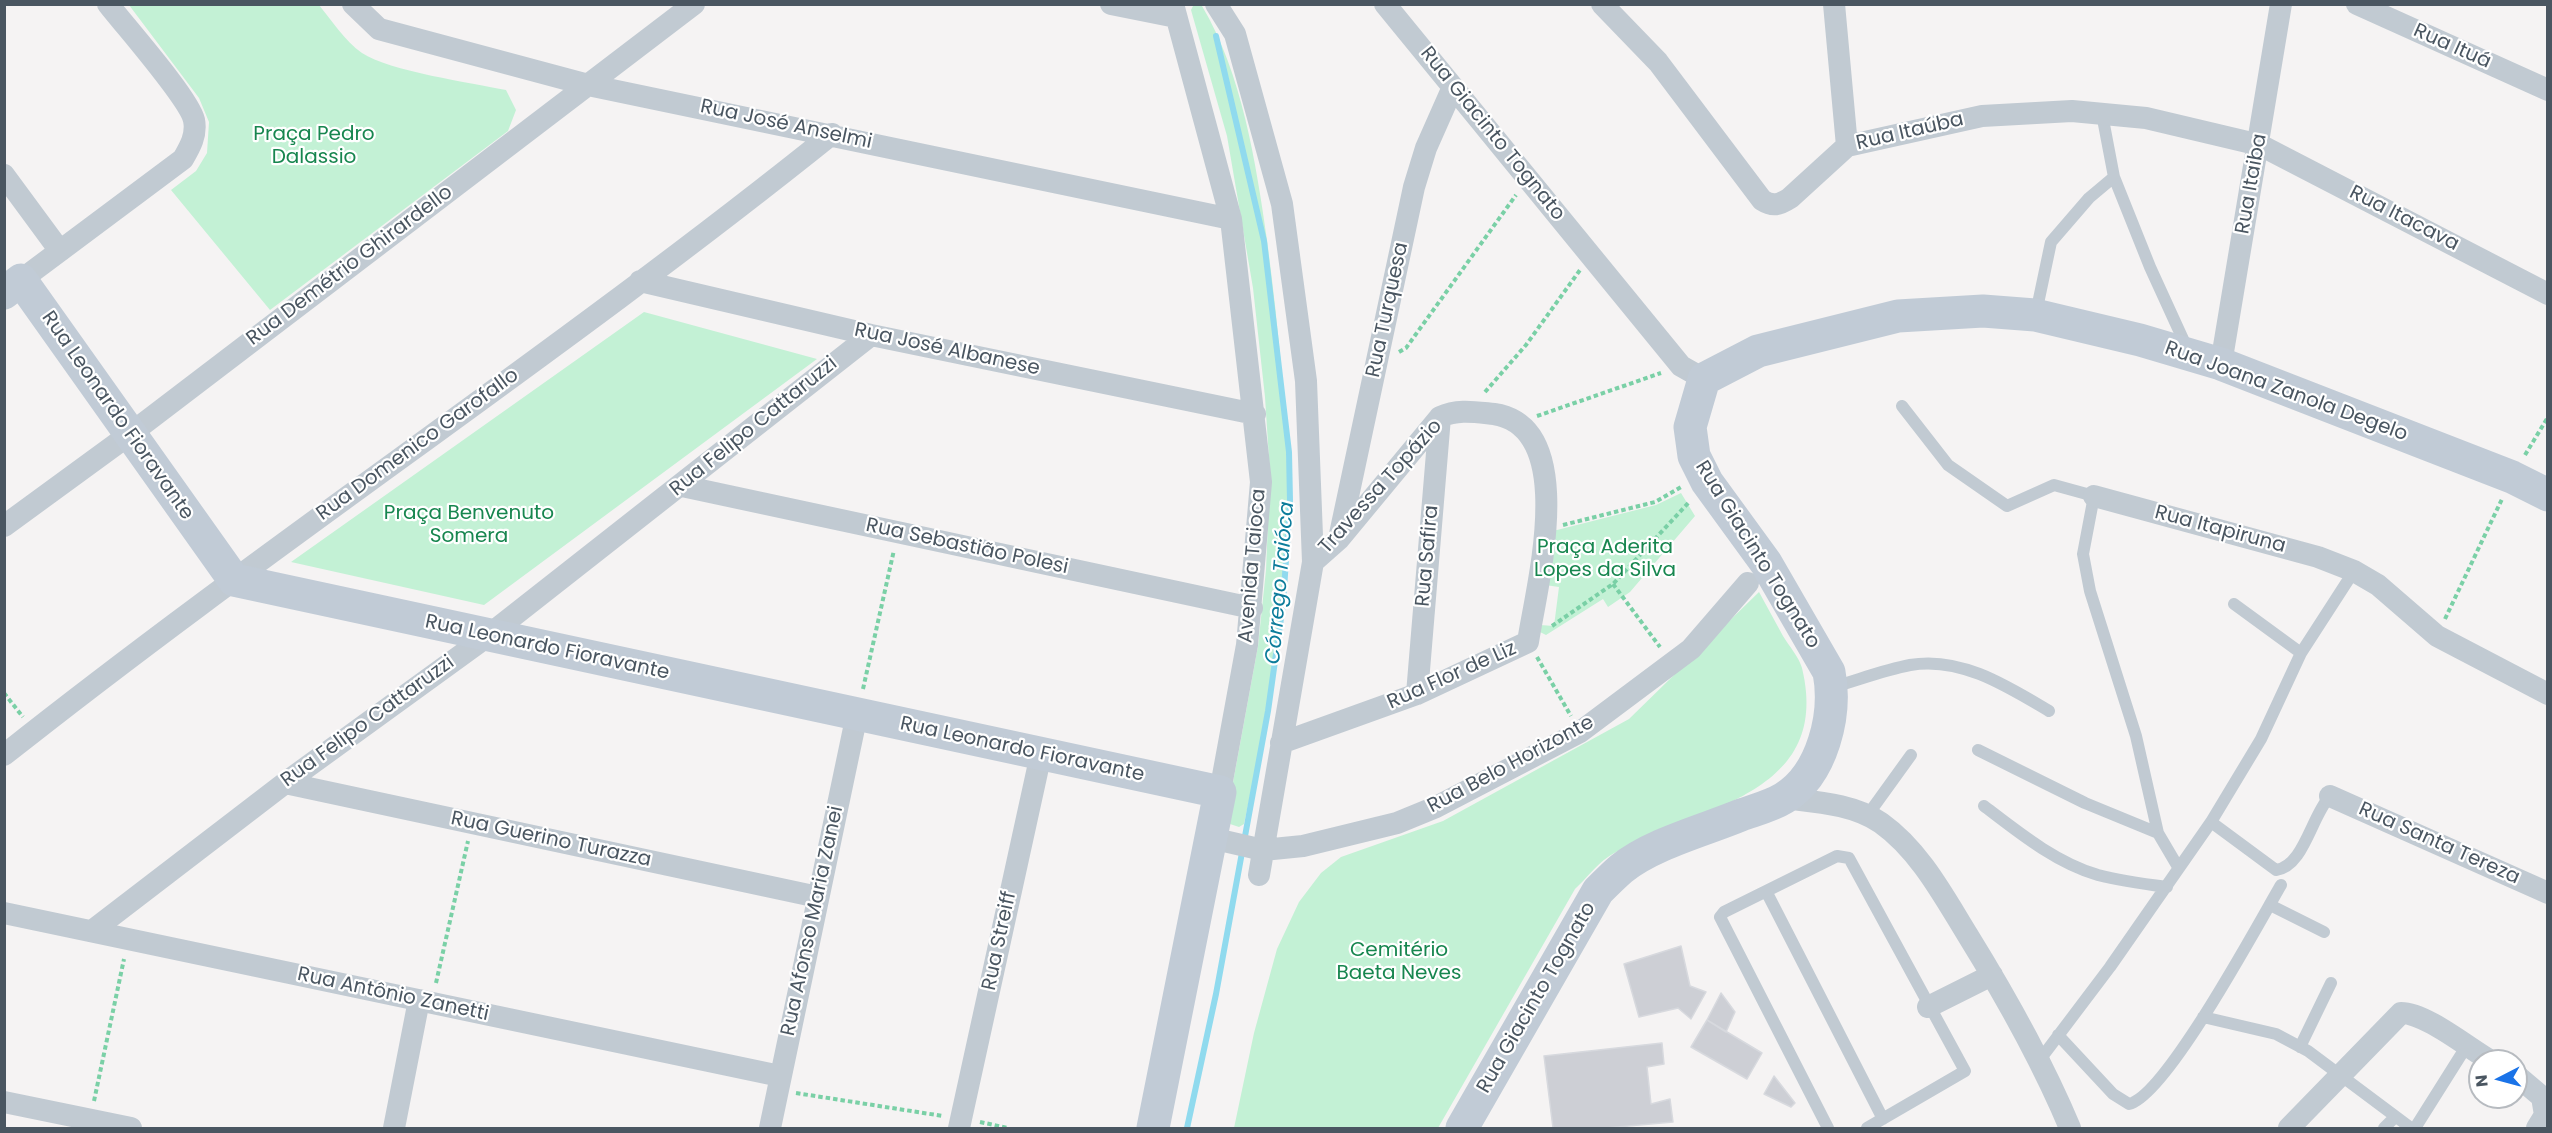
<!DOCTYPE html>
<meta charset="utf-8">
<style>
body{margin:0}
#map{position:relative;width:2552px;height:1133px;overflow:hidden;background:#f5f3f3;font-family:Poppins,sans-serif}
canvas{display:block}
.frame{position:absolute;inset:0;border:6px solid #4a5661;pointer-events:none}
.north{position:absolute;left:2468px;top:1049px;width:60px;height:60px;box-sizing:border-box;background:#fff;border:2px solid #b7bbc0;border-radius:50%;rotate:264deg;font-size:16px;font-weight:700;line-height:24px;text-align:center;color:#4a5661}
.north::after{content:'';display:block;margin:auto;width:21px;height:27px;background:#1a73e8;clip-path:polygon(50% 0,100% 100%,50% 72%,0 100%)}
</style>
<div id="map">
<canvas width="2552" height="1133"></canvas>
<div class="frame"></div>
<div class="north">N</div>
</div>
<script>
const ctx = document.querySelector('canvas').getContext('2d');
ctx.lineJoin = 'round';
function fillPath(path, color) { ctx.fillStyle = color; ctx.fill(path, 'evenodd'); }
function strokePath(path, color, width, dash) { ctx.strokeStyle = color; ctx.lineWidth = width; ctx.lineCap = dash ? 'butt' : 'round'; ctx.setLineDash(dash || []); ctx.stroke(path); }
function drawText(font, color, halo, rows, align = 'center') {
  ctx.font = font + ' Poppins,sans-serif'; ctx.lineWidth = 4.5; ctx.setLineDash([]); ctx.textBaseline = 'middle'; ctx.strokeStyle = halo; ctx.fillStyle = color; for (const [text, x, y, turn = 0] of rows) {
    ctx.save(); ctx.translate(x, y); ctx.rotate((+turn || 0) * Math.PI / 180); ctx.textAlign = isNaN(turn) ? turn : align; if (halo) ctx.strokeText(text, 0, 0); ctx.fillText(text, 0, 0); ctx.restore();
  }
}
const green = new Path2D(`
 M129,5H319C332,21 345,41 362,53C389,71 472,83 506,90L516,110L508,131L270,310L171,190L196,171L207,153L209,122L199,98Z
 M1193,6H1202C1242,73 1256,163 1267,240C1279,331 1288,423 1288,515C1288,619 1266,723 1244,824L1239,827L1230,824L1227,815L1258,646L1266,570L1270,474L1265,397L1253,288L1227,136L1191,10Z
 M644,312L817,359L484,605L291,562Z
 M1681,493L1695,516L1630,592L1608,607L1603,599L1546,635L1540,632V625L1554,626L1559,587L1545,585L1553,531L1656,505Z
 M1759,592C1767,607 1775,621 1783,636C1789,646 1799,657 1802,668C1834,801 1688,807 1608,857C1596,865 1586,879 1575,889L1438,1128H1234L1254,1033L1277,949L1299,902L1321,873L1341,857L1443,821L1629,719Z`);
const stream = new Path2D(`
 M1187,1128L1216,994L1268,711L1283,604L1290,501L1289,452L1264,241L1216,36`);
const building = new Path2D(`
 M1681,946L1690,986L1706,992L1691,1019L1678,1008L1639,1017L1624,964Z
 M1721,993L1735,1012L1726,1032L1707,1020Z
 M1707,1020L1762,1053L1747,1079L1691,1047Z
 M1662,1043L1664,1064L1647,1067L1651,1104L1670,1099L1673,1122L1606,1128H1553L1544,1056Z
 M1774,1076L1795,1103L1791,1107L1764,1094Z`);
const path = new Path2D(`
 M1399,352L1406,348L1516,195
 M1485,392L1526,345L1580,270
 M1537,416L1661,373
 M2525,455L2548,417
 M1563,525L1655,502L1681,487
 M1613,584L1660,647
 M2445,619L2502,499
 M1552,626L1613,584L1690,501
 M1537,657L1571,716
 M863,689L894,550
 M4,693L23,717
 M436,983L468,841
 M796,1093L943,1116
 M94,1101L124,959
 M980,1122L1008,1128`);
const lane = new Path2D(`
 M2102,114L2114,177L2150,267L2187,348
 M2036,313L2051,242L2089,198L2114,177
 M1902,406L1948,465L2007,506L2054,485L2094,496L2083,554L2090,591L2136,736L2158,833L2178,867
 M2234,604L2301,653
 M1833,687C1858,680 1884,670 1910,665C1960,656 2007,686 2049,711
 M1978,750L2085,803L2158,833
 M1984,806C2018,832 2056,863 2098,875C2121,881 2144,884 2167,887
 M1867,816L1911,755
 M2211,822L2276,870C2304,866 2311,817 2330,796
 M1766,891L1883,1119
 M2270,905L2324,932
 M2203,1017L2276,1034L2308,1051L2411,1128
 M2058,1035L2113,1094L2129,1104C2166,1096 2258,924 2281,885
 M2300,1047L2331,983
 M2039,1061L2110,967L2211,822L2261,739L2301,653L2354,571
 M1828,1128L1720,917L1724,912L1837,856L1849,858L1965,1071L1867,1128
 M2384,1128L2395,1117
 M2415,1128L2466,1047`);
const street = new Path2D(`
 M353,4L379,29L588,85L1231,219
 M1111,4L1176,17
 M1173,4L1231,219L1261,482L1247,645L1220,792
 M1216,4L1235,34L1282,204L1306,381L1313,562L1259,875
 M1385,4L1681,366L1704,379
 M1602,4L1658,62L1762,200C1773,207 1779,205 1790,198L1847,146L1982,116L2072,111L2146,118L2260,145L2548,294
 M1834,4L1847,146
 M2357,4L2548,90
 M4,175L60,251
 M21,280L183,159C190,147 197,135 194,120C189,98 125,26 108,4
 M640,281L871,335L1255,414
 M2221,364L2281,4
 M682,486L1252,608
 M2094,496L2318,557L2354,571L2378,585L2437,636L2548,694
 M4,526L130,434L694,4
 M1340,534L1414,187L1426,148L1453,87
 M1417,694L1440,417
 M1281,743L1417,694L1528,642C1536,588 1580,427 1494,414C1474,412 1458,409 1440,417L1339,539L1313,562
 M4,755C274,541 563,350 832,134
 M285,783L818,897
 M2330,796L2548,893
 M1784,798C1816,802 1854,804 1881,823C1919,850 1943,895 1967,934C2006,997 2042,1061 2070,1128
 M1211,838L1263,850L1303,846L1397,823L1436,807L1580,732L1691,649L1748,583
 M4,913L780,1076
 M92,931L285,783L489,635L871,335
 M1928,1007L1992,975
 M2516,1075L2542,1097L2545,1115L2537,1128
 M4,1102L131,1128
 M394,1128L419,1000
 M770,1128L857,714
 M959,1128L1041,754
 M2289,1128L2401,1013C2426,1013 2468,1048 2491,1061`);
const secondary = new Path2D(`
 M4,293L21,280L234,580L1220,792L1153,1128
 M1462,1128L1598,891C1605,884 1613,876 1621,869C1651,844 1705,830 1741,815C1755,810 1771,806 1784,798C1823,774 1837,714 1829,672L1766,563L1707,482L1694,456L1690,427L1704,379L1758,351L1898,316L1983,311L2035,315L2140,340L2221,364L2512,477L2548,495`);
const streetNames = [
 ["Rua Ituá",2452,47,24],
 ["Rua José Anselmi",786,125,12],
 ["Rua Itaúba",1910,132,-13],
 ["Rua Giacinto Tognato",1492,134,51],
 ["Rua Itaiba",2252,184,-80],
 ["Rua Itacava",2404,219,27],
 ["Rua Demétrio Ghirardello",350,266,-37],
 ["Rua Turquesa",1388,310,-78],
 ["Rua José Albanese",947,350,12],
 ["Rua Joana Zanola Degelo",2286,392,20],
 ["Rua Leonardo Fioravante",117,416,55],
 ["Rua Felipo Cattaruzzi",754,427,-39],
 ["Rua Domenico Garofallo",418,445,-36],
 ["Travessa Topázio",1381,487,-48],
 ["Rua Itapiruna",2220,530,15],
 ["Rua Sebastião Polesi",967,547,12],
 ["Rua Giacinto Tognato",1757,555,58],
 ["Rua Safira",1428,556,-85],
 ["Avenida Taioca",1253,566,-85],
 ["Rua Leonardo Fioravante",547,648,12],
 ["Rua Flor de Liz",1452,676,-24],
 ["Rua Felipo Cattaruzzi",368,722,-36],
 ["Rua Leonardo Fioravante",1022,750,12],
 ["Rua Belo Horizonte",1511,765,-28],
 ["Rua Guerino Turazza",551,840,12],
 ["Rua Santa Tereza",2439,844,24],
 ["Rua Afonso Maria Zanei",813,921,-78],
 ["Rua Streiff",1000,941,-78],
 ["Rua Antônio Zanetti",393,995,12],
 ["Rua Giacinto Tognato",1537,998,-60]
];
const parkNames = [
 ["Praça Pedro",314,135],
 ["Dalassio",314,158],
 ["Praça Benvenuto",469,514],
 ["Somera",469,537],
 ["Praça Aderita",1605,548],
 ["Lopes da Silva",1605,571],
 ["Cemitério",1399,951],
 ["Baeta Neves",1399,974]
];
const waterNames = [
 ["Córrego Taióca",1281,583,-85]
];
fillPath(green, '#c3f1d5');
strokePath(stream, '#90daee', 6);
fillPath(building, '#cdcfd5');
strokePath(building, '#d7d9de', 1.5);
strokePath(path, '#7ad0a6', 4, [4.5, 3]);
strokePath(lane, '#c1cad2', 12);
strokePath(street, '#c1cad2', 22);
strokePath(secondary, '#c1cbd6', 33);
drawText('20px', '#4a5661', '#fff', streetNames);
drawText('20px', '#17864f', '#fff', parkNames);
drawText('italic 21px', '#0c7c9b', '#fff', waterNames);
</script>
